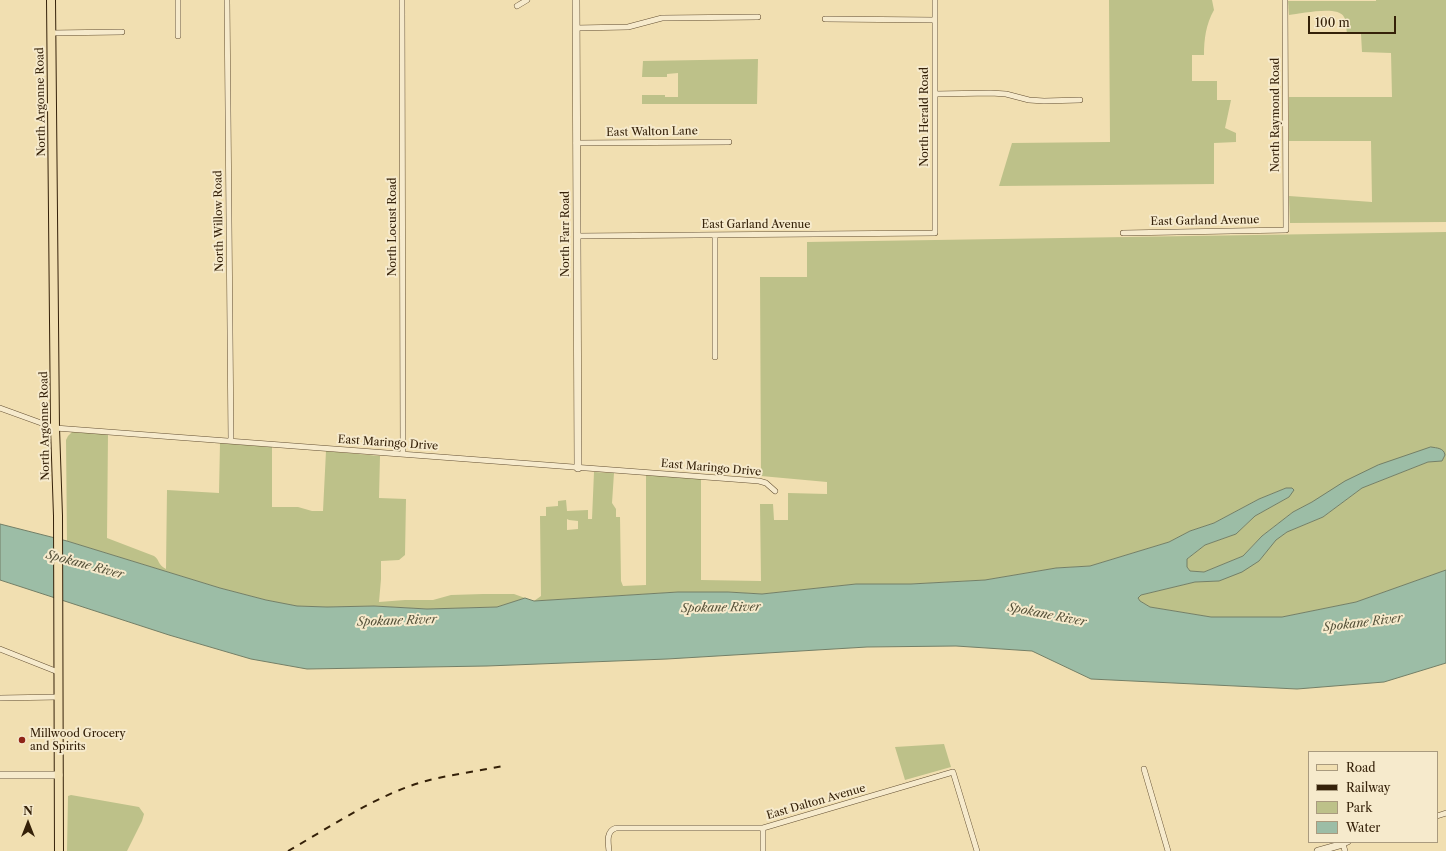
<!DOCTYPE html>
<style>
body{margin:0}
#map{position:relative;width:1446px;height:851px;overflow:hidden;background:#f1dfb1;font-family:"Libre Caslon Text",serif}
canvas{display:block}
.legend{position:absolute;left:1308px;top:751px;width:130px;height:92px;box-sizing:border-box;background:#f6eacc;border:1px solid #a99a7e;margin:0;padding:5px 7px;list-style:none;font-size:12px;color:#352109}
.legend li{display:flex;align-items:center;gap:8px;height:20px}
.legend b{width:20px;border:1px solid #a99a7e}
.north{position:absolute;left:8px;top:803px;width:40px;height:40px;-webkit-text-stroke:3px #f6eacc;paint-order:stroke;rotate:0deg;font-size:11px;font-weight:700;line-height:16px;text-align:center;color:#352109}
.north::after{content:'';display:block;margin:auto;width:14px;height:18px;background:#352109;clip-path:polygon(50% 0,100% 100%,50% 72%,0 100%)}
.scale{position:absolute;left:1308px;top:16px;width:88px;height:18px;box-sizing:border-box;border:2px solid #352109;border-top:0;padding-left:5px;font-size:12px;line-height:14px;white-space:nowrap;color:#352109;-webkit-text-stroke:3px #f6eacc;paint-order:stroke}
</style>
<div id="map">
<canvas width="1446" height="851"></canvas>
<ul class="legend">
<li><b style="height:5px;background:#f1dfb1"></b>Road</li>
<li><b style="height:5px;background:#352109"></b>Railway</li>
<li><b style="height:11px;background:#bdc189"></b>Park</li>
<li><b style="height:11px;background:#9cbda6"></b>Water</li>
</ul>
<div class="north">N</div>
<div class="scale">100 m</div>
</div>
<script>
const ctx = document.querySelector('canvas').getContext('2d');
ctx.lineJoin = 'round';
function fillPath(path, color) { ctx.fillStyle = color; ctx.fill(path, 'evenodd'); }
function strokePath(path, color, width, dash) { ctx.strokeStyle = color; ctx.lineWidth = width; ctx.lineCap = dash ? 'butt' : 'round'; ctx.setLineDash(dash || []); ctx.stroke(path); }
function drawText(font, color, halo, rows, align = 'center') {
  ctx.font = font + ' "Libre Caslon Text",serif'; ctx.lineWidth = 4; ctx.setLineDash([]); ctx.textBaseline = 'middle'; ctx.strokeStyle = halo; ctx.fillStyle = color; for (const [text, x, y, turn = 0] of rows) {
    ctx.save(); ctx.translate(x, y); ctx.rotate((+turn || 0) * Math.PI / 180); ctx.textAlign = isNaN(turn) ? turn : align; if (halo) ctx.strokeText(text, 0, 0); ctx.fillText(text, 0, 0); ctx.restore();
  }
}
const green = new Path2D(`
 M1109,0H1212L1214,10C1206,24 1204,39 1204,55H1192V81H1217V100H1231L1225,128L1236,133V142L1214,143V184L999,186L1012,143L1110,142Z
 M1376,0H1446V222L1290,223L1289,196L1372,202L1371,141H1289V97H1392L1391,53L1362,52L1361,34L1347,33C1346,29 1347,21 1344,17C1338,5 1301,14 1289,15L1288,1H1376Z
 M758,59L757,104H642V95H665V97H678V73L667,74V77H642L643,61Z
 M1446,232V570L1356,602L1282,617H1211L1150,607L1140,601L1138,598L1141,595L1195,582L1219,581L1259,561L1275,540L1287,532L1323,517L1362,488L1428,462L1442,461L1445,455L1312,502L1293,512L1262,536L1243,556L1204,572L1190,571L1187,567V559L1205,545L1236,534L1255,516L1289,497L1286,488L1259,499L1214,523L1190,531L1169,542L1090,566L1056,568L985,580L911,584H856L762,594L728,592H678L534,601L541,596L540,516H546V507L558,506V501L566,500L567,511L588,510V519H592L594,472L614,473L612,503L616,509V517H620L621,581L623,586L646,585V475L701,479V580L761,581L760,504H773L774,520H788V493L827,494V482L761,476L760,277H807V242ZM567,519L569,520L578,521V529L567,530Z
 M72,432L108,434L107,538L154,556C160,560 157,564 166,569L167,490L219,493L220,443L272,447V507H298L312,511H323L326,451L380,456L379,498L406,499L405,555L399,560L381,561V579L379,602L405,600H433L451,595L483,594H514L525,598L497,607L427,609L374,606L327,607L296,606L266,600L220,588L67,541L66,440L68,436Z
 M944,744L951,767L905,780L895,747Z
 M71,795L139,807L144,814L142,821L127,851H67L68,796Z`);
const water = new Path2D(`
 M1431,447C1437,448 1444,448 1445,455L1442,461L1428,462L1362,488L1323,517L1287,532L1276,540L1259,561L1242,572L1219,581L1195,582L1141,595L1138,598L1140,601L1150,607L1211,617H1282L1356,602L1446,570V663L1384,682L1297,689L1091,679L1032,651L956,646L867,647L667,659L487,666L307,669L251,659L169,635L0,580V524L67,541L220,588L266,600L297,606L327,607L374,606L427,609L497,607L525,598L534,601L678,592H728L762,594L856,584H911L985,580L1056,568L1090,566L1169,542L1190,531L1214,523L1259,499L1286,488H1292L1294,490L1289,497L1255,516L1236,534L1205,545L1187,559V567L1190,571L1204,572L1243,556L1262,536L1293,512L1312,502L1345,481L1378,465Z`);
const minor = new Path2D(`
 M227,0L231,441
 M402,0L403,454
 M517,6L527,0
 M825,19L935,20
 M576,28L628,27L662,18L758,17
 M51,33L122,32
 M178,36V0
 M935,94L991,93L1006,94L1029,100L1044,101L1080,100
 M576,143L729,142
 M1123,233L1286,230L1285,0
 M577,236L935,233V0
 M715,236V357
 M0,408L55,428L759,481L766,483L775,491
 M0,649L58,672
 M0,698L58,697
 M1144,769L1168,851
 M1437,816L1446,813
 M763,828V851
 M609,851C608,842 606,831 616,828H763L953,772L977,851
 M1345,851L1343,844L1348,842`);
const tertiary = new Path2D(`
 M576,0L578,468
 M0,775H59
 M1318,851L1343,844`);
const primary = new Path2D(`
 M51,0L55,428L58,516L59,851`);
const rail = new Path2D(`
 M288,851C332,826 378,794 426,781C452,774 481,771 507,765`);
const markers = [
 [22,740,4,"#8f2418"]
];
const streetNames = [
 ["North Argonne Road",41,102,-91],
 ["North Raymond Road",1276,115,-90],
 ["North Herald Road",925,117,-90],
 ["East Walton Lane",652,132,-1],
 ["North Willow Road",219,221,-91],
 ["East Garland Avenue",1205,221,-1],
 ["East Garland Avenue",756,225],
 ["North Locust Road",393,227,-90],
 ["North Farr Road",566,234,-90],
 ["North Argonne Road",45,426,-91],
 ["East Maringo Drive",388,443,4],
 ["East Maringo Drive",711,468,5],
 ["East Dalton Avenue",816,802,-16]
];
const poiNames = [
 ["Millwood Grocery",30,734],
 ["and Spirits",30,747]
];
const waterNames = [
 ["Spokane River",85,565,15],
 ["Spokane River",721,608,-1],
 ["Spokane River",1047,615,11],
 ["Spokane River",397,621,-2],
 ["Spokane River",1363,623,-7]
];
fillPath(green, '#bdc189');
fillPath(water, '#9cbda6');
strokePath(water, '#737f67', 1);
strokePath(minor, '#645033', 6);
strokePath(tertiary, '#645033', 8);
strokePath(primary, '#352109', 10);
strokePath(minor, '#f6eacc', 5);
strokePath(tertiary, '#f6eacc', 7);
strokePath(primary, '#f1dfb1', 8);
strokePath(rail, '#352109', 2, [7, 7]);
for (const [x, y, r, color] of markers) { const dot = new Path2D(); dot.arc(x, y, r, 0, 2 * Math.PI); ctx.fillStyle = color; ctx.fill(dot); strokePath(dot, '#f6eacc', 1.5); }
drawText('11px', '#352109', '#f6eacc', streetNames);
drawText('11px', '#352109', '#f6eacc', poiNames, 'left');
drawText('italic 12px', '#545038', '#f6eacc', waterNames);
</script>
